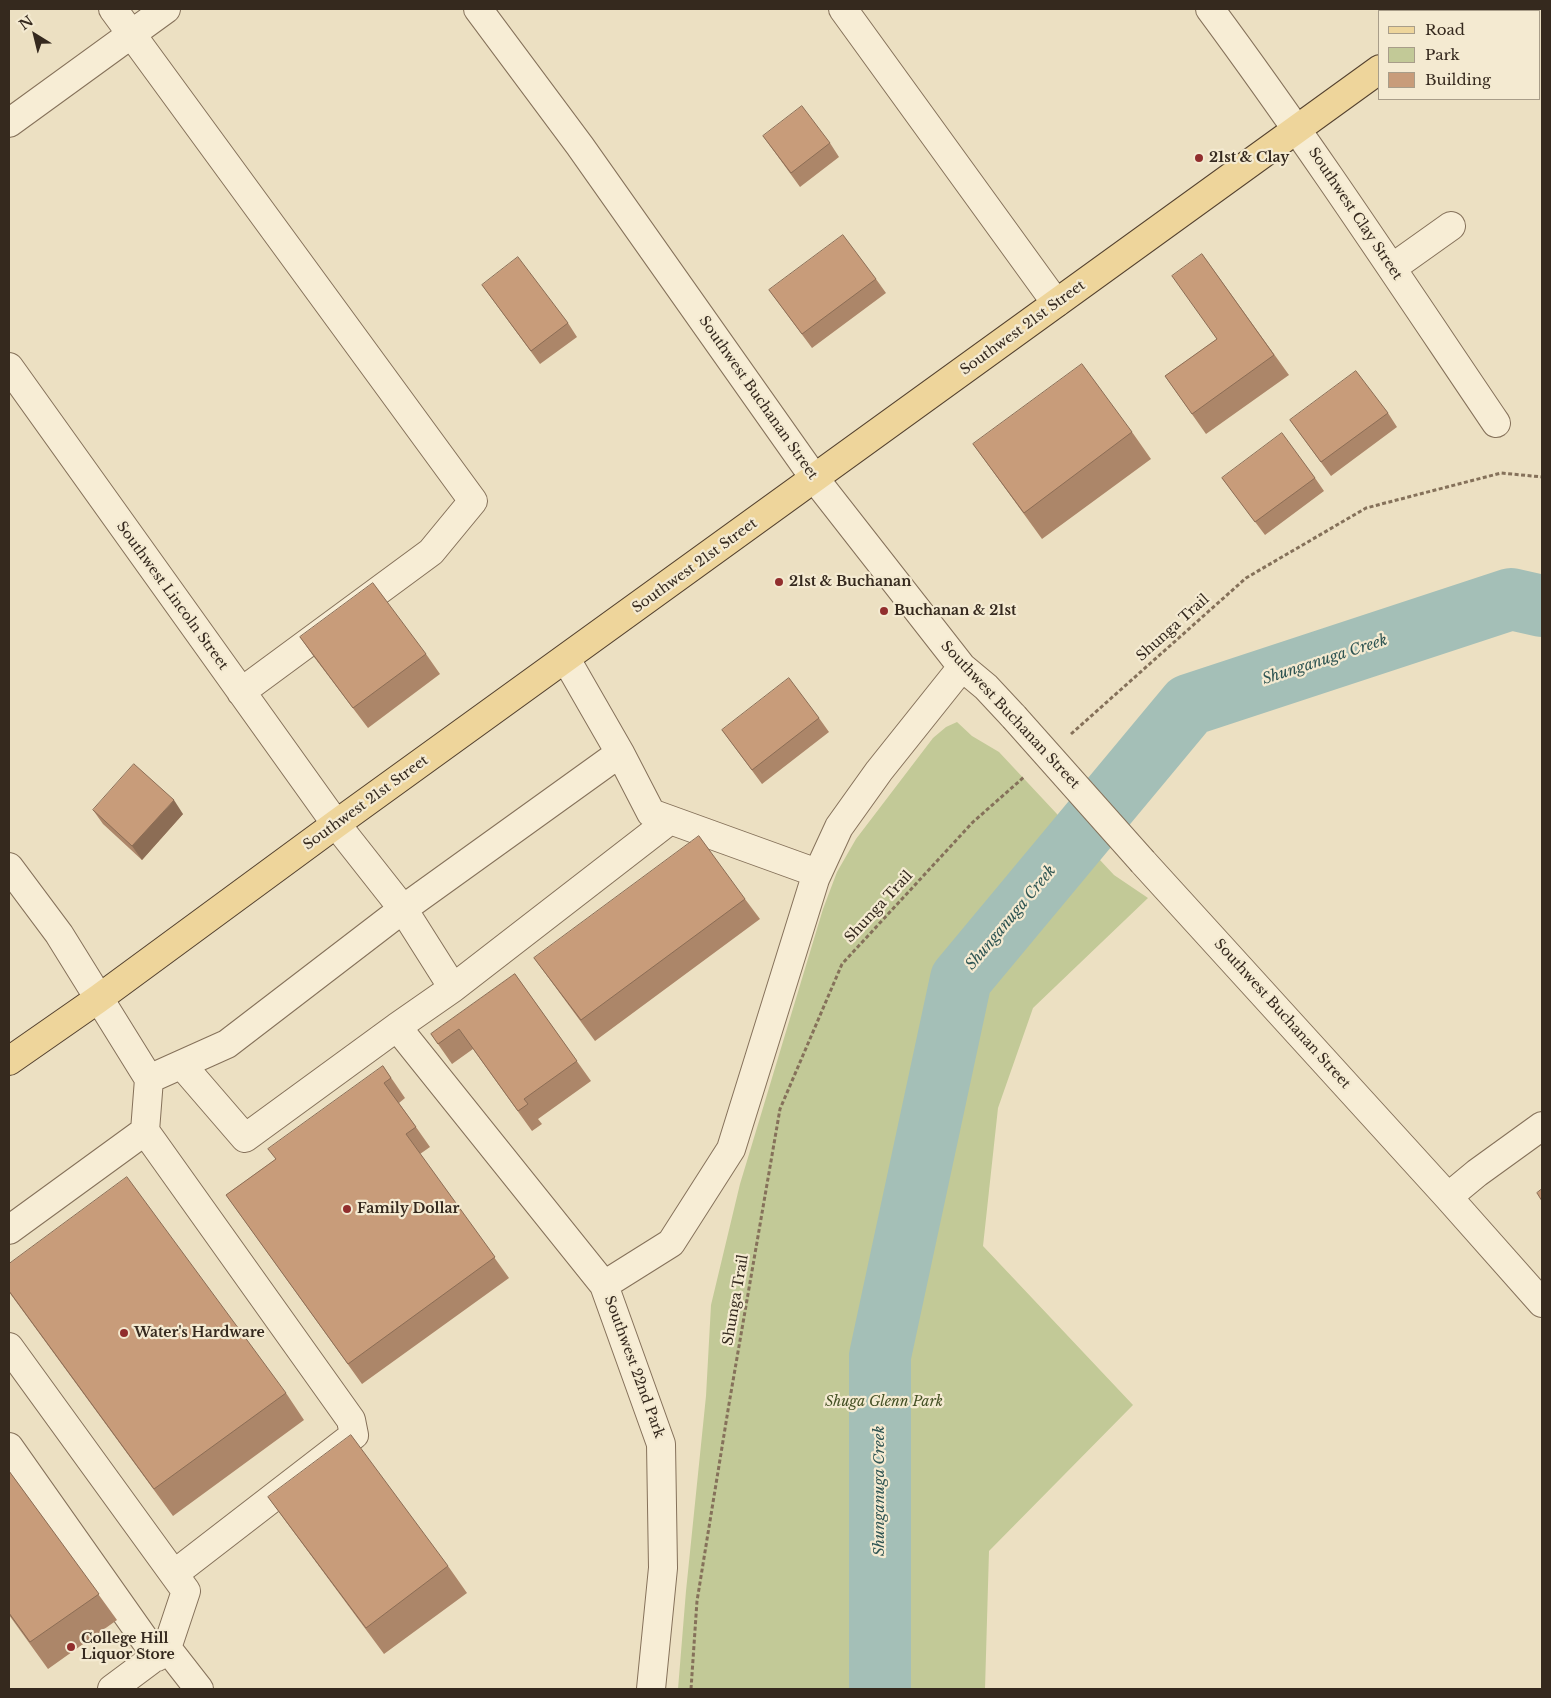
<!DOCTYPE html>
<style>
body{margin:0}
#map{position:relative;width:1551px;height:1698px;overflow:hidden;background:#ece0c2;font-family:"Libre Baskerville",serif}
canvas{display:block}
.frame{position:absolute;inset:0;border:10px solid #35291e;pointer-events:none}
.legend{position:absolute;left:1378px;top:10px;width:162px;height:90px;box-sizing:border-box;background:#f4ead1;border:1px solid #a89d89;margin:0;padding:6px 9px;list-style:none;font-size:15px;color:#35291e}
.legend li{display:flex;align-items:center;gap:10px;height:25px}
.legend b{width:25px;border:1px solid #a89d89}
.north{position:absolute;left:10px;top:10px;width:50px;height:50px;-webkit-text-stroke:4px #f4ead1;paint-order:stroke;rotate:324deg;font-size:14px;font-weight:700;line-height:20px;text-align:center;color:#35291e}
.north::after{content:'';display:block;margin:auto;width:18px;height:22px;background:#35291e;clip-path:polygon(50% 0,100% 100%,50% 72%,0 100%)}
</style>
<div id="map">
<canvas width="1551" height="1698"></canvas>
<div class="frame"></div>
<ul class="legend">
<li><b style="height:6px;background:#eed59b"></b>Road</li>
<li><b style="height:14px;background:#c2c997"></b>Park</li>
<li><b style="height:14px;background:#c89c7a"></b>Building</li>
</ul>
<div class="north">N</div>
</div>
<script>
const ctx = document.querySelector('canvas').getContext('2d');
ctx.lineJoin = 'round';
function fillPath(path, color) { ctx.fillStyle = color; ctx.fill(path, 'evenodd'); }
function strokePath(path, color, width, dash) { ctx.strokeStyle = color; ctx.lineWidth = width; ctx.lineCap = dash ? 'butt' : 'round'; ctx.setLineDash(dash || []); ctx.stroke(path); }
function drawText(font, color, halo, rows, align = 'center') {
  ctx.font = font + ' "Libre Baskerville",serif'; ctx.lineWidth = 4.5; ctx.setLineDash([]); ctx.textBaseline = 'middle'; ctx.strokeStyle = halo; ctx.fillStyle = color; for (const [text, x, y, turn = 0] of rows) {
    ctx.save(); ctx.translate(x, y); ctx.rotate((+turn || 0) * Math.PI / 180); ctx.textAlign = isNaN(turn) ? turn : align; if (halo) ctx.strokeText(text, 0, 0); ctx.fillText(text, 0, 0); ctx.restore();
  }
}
const green = new Path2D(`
 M957,722L972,736L999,752L1114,875L1148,898L1033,1008L998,1108L983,1246L1133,1405L989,1551L985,1689H678L686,1591L706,1396L711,1305L740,1184L823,909L837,872L856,839L933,738L946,727Z`);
const river = new Path2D(`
 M880,1689V1356L961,979L1189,705L1511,599L1542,606`);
const path = new Path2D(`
 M1071,734L1246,578L1366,508L1501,473L1542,477
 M691,1689L697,1601L729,1404L780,1109L842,964L973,822L1024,777`);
const minor = new Path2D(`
 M113,9L473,501L431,552L241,692
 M478,9L580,146L815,479L962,667L986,687L1014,717
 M843,9L1056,303
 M1210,9C1310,144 1402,284 1496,423
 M9,123L166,9
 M1392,268L1451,226
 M9,367L336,824L403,909L227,1044L149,1079
 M566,659L620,753L403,909L453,988L397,1027L604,1285L661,1444L663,1568L651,1689
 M620,753L651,813L817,873
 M1143,862L1448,1197L1542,1303
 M9,867L59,934L149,1079L145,1131L351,1420L354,1435L174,1574
 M453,988L670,820
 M182,1065L245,1138L397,1027
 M1448,1197L1477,1173L1542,1126
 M9,1230L145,1131
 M604,1285L671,1243L731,1149L815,879L839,827L879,771L962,667
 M9,1347L186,1591L167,1648
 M9,1447L157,1657
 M112,1689L167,1648L199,1689`);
const major = new Path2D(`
 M1459,11L1462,9
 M9,1061L98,999L336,824L1380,69`);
const minorBridge = new Path2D(`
 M1014,717L1143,862`);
const wall = new Path2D(`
 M763,136L830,143L839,157L800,187Z
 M1202,254L1289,375L1206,434L1165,376L1217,339Z
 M876,279L886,293L812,348L769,290Z
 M482,285L568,323L577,337L540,364Z
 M1388,413L1397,427L1331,476L1290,420Z
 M1132,432L1151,459L1042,539L973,444Z
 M1222,478H1315L1324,491L1265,535Z
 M300,637L426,654L440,674L368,728L314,657Z
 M819,718L829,732L762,784L722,730Z
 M93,810L183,814L142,860L103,824Z
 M745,899L760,919L595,1041L534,958Z
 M515,974L591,1081L538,1119L542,1124L532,1131L473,1049L452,1064L431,1034Z
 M383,1066L405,1098L399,1103L430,1147L420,1154L509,1278L362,1384L226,1195L276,1159Z
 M9,1264L286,1393L304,1420L173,1516L9,1292Z
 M9,1471L117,1620L48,1669L9,1615Z
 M268,1497L448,1566L467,1593L384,1654L287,1523Z`);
const shadedWall = new Path2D(`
 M174,800L183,814L142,860L132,846Z`);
const building = new Path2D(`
 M802,106L830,143L791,173L763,136Z
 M843,235L876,279L802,334L769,290Z
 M1202,254L1274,355L1192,414L1165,376L1217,339L1172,276Z
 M518,257L568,323L531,351L482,285Z
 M1082,364L1132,432L1024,513L973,444Z
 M1356,371L1388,413L1321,462L1290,420Z
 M1282,433L1315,478L1255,522L1222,478Z
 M373,583L426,654L353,708L300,637Z
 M789,678L819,718L752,770L722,730Z
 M134,764L174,800L132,846L93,810Z
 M699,836L745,899L581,1020L534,958Z
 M515,974L577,1061L524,1099L528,1104L518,1111L459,1029L438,1044L431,1034Z
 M383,1066L391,1078L384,1083L416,1127L406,1134L495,1257L348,1364L226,1195L276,1159L268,1149Z
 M127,1177L286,1393L154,1489L9,1291V1264Z
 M1542,1189V1201L1537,1193Z
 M351,1435L448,1566L366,1628L268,1497Z
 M9,1471L99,1594L30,1642L9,1613Z`);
const markers = [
 [1199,158,5,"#912e2d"],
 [779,582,5,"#912e2d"],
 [884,611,5,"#912e2d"],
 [347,1209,5,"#912e2d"],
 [124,1333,5,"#912e2d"],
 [71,1647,5,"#912e2d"]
];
const poiNames = [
 ["21st & Clay",1209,158],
 ["21st & Buchanan",789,582],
 ["Buchanan & 21st",894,611],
 ["Family Dollar",357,1209],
 ["Water's Hardware",134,1333],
 ["College Hill",81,1639],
 ["Liquor Store",81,1655]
];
const streetNames = [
 ["Southwest Clay Street",1355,214,56],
 ["Southwest 21st Street",1023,328,-36],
 ["Southwest Buchanan Street",758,398,55],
 ["Southwest 21st Street",695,566,-36],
 ["Southwest Lincoln Street",172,596,54],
 ["Shunga Trail",1173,628,-42],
 ["Southwest Buchanan Street",1010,715,47],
 ["Southwest 21st Street",366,803,-36],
 ["Shunga Trail",879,907,-47],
 ["Southwest Buchanan Street",1282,1014,48],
 ["Shunga Trail",736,1300,-80],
 ["Southwest 22nd Park",634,1367,70]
];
const parkNames = [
 ["Shuga Glenn Park",884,1402]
];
const waterNames = [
 ["Shunganuga Creek",1325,660,-18],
 ["Shunganuga Creek",1011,918,-50],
 ["Shunganuga Creek",880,1491,-90]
];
fillPath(green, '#c2c997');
strokePath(river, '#a4bfb7', 62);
strokePath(minor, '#85715a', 30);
strokePath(major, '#53402e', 30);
strokePath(path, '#85715a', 3, [4, 2.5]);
strokePath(minor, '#f7edd5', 28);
strokePath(major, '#eed59b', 28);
strokePath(minorBridge, '#85715a', 30, []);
strokePath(minorBridge, '#f7edd5', 28);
fillPath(wall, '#ac8669');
fillPath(shadedWall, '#8c6d55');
fillPath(building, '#c89c7a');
strokePath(building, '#8c6d55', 1);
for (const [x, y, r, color] of markers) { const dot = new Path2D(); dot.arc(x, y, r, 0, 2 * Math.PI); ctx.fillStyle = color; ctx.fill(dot); strokePath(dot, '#f4ead1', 2); }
drawText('bold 14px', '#35291e', '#f4ead1', poiNames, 'left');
drawText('14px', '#35291e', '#f4ead1', streetNames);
drawText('italic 14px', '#455125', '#f4ead1', parkNames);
drawText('italic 15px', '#2e5452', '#f4ead1', waterNames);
</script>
